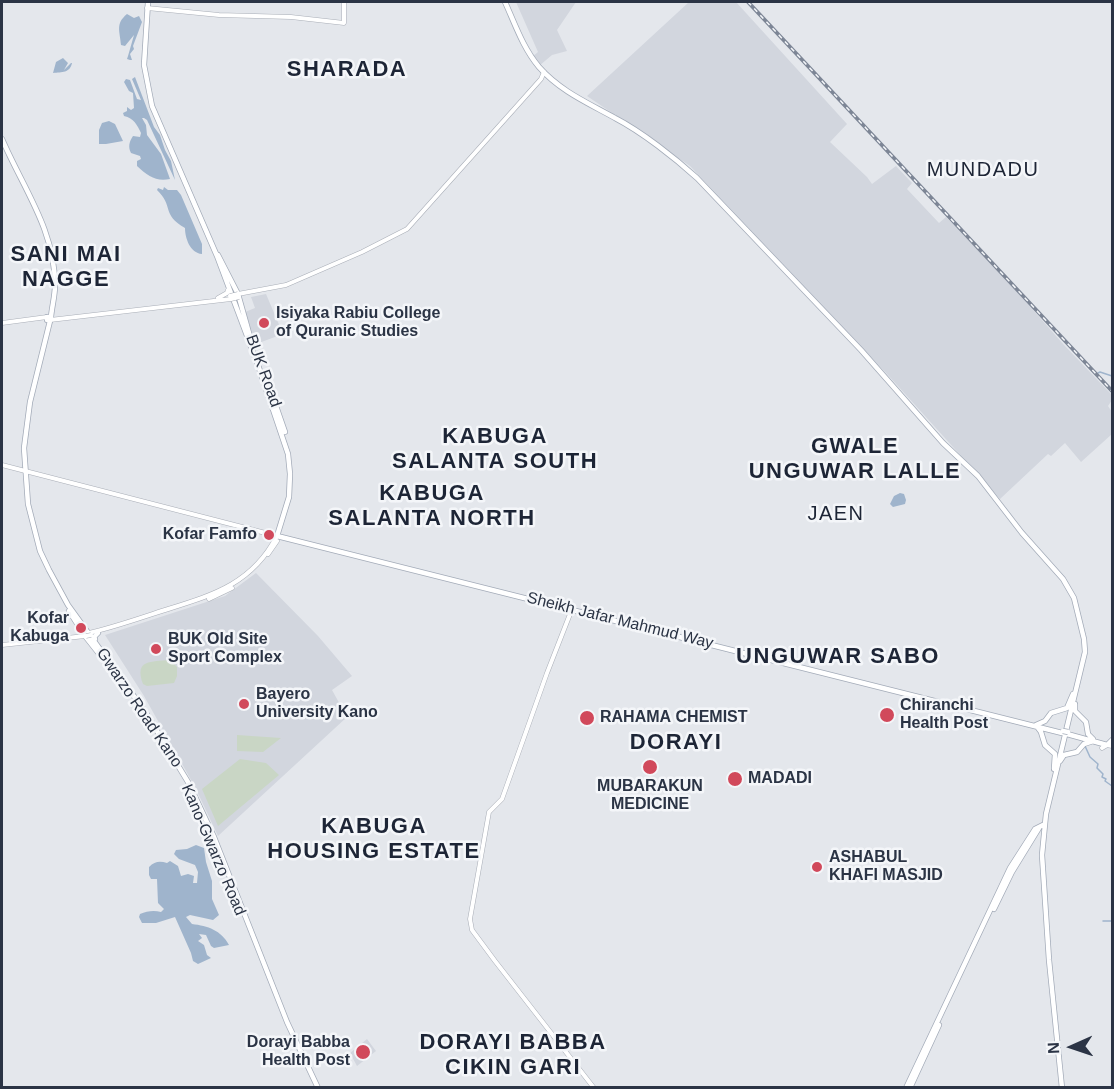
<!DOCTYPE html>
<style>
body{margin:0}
#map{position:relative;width:1114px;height:1089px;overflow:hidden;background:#e4e7ec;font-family:Helvetica,sans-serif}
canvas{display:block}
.frame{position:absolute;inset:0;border:3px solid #2b3445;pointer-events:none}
.north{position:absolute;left:1042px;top:1017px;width:60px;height:60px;-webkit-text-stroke:4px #f4f6f9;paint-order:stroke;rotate:267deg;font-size:16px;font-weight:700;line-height:24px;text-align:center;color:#2b3445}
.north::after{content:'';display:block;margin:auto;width:21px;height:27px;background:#2b3445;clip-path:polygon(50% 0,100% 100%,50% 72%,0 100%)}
</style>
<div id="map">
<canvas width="1114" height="1089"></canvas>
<div class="frame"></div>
<div class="north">N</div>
</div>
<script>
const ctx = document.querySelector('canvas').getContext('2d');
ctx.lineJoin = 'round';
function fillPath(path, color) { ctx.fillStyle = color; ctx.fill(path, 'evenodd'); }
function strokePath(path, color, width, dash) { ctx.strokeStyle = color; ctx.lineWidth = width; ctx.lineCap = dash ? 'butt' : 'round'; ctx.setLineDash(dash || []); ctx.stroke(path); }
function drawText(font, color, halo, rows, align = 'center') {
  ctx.font = font + ' Helvetica,sans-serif'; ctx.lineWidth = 5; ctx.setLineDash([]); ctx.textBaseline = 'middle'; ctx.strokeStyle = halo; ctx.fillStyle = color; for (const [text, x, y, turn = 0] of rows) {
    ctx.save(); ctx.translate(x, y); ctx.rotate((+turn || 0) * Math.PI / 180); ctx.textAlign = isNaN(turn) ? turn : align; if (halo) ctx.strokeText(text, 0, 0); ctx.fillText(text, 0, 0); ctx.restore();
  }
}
const built = new Path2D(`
 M516,2H576L557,30L567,51L552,55L539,66L532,57L538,52Z
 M689,2H736L847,124L830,142L867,177L872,184L896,166L912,183L907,189L939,223L946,217L1004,277L1064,345L1112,395V400L1108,406L1112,412V434L1081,462L1065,443L1051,456L1048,454L1000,499L887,374L690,166L587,96Z
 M266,294L283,334L256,344L245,312L255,308L251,297Z
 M256,573L318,636L352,676L332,690L347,717L218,836L195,787L144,696L105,635L225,596Z
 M367,1039L376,1051L357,1066L350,1053Z`);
const green = new Path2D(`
 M170,660L177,667V676L174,683L147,686L143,684C134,659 151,662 170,660Z
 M237,735L281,738L263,752L237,751Z
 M240,759L266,763L279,775L218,826L202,789Z`);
const water = new Path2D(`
 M127,14L134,18L139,16L142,22L133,46L134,49L130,54L132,60H130L127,59L128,56L134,35L125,46L121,45C120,31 115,24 127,14Z
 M63,58L68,63L64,70L71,63H72C70,73 62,72 53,73L56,62Z
 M135,77L154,127L160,135L165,150L171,161L175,180L147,120L144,118H142L146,125L147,135L161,154L170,179C156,182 148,176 137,166V161L141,159L140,156L131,153C128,147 129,142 133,136L140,137L141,133C137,125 134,118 124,116L123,113L127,111V107L131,110L134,108L133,93L129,91L124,82L126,79L130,80L137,99L141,100L132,79Z
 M109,121L115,124L123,141L106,144H99V130L102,123Z
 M164,187L168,190H177L181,195L202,244V254C190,253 185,238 185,228C161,214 174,206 157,190L158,188L163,190Z
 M900,493L904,494L906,500L905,504L893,507L890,504L894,496Z
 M196,845L204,848L206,862L212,881V899L219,915L213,920L190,915L186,917L192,924C208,926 221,930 229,945L214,948L211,946L206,935L199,934L202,938L198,941L204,945L207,955L211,958L198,964L193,961L191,953L175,917L156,923H142L139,917L140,914C147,911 154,910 161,912L164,909L158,903L157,879H151L149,875V867C155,861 160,861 167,863L170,861L178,866L181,876L188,874L194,876L193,883H197L198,872L195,865L179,859L174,854L176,850L187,849Z`);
const stream = new Path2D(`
 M1098,373L1100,372L1112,376
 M1085,746L1090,757L1098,764L1097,768L1103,774L1102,777L1106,779L1105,781L1112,786
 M1103,921H1112`);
const secondary = new Path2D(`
 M147,8L219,15L291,17L344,23V2
 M238,294L286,285L362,252L407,229L541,79L544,72
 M218,298L227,293L228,290
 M50,320L231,299
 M2,323L47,317
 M2,465L277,536C252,584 213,595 165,610C140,618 115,627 89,633
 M268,554L277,541
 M209,599L232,588
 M572,609L547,673L502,799L489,812L470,919L472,930L495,961L594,1088
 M2,645L85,636
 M1102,748L1107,745L1112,746`);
const primary = new Path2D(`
 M148,2L144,65L152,106L217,256L258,365L288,454L290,474L289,497L277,536L1062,733
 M505,2C515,24 523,48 539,67C560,91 588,103 615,118C642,132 675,158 697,178L861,350L943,443L978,476L1022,533L1063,579L1074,598L1084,639L1085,652L1046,814L1042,855L1049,960L1062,1088
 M2,139C23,188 55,230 55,285C55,296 52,306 51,317H47V320H50L51,317
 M218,255L238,294L251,340
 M50,321L30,402L24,448L28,504L40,551L49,570L68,605L146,713L188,782L214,837L287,1022L318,1088
 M269,386L285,432
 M69,611L85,636L104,660
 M95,639L94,637L98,633
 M1075,704V711L1086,722L1088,734L1093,739
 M1036,725L1045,721L1051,713L1067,708L1073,694
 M1038,728L1041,732L1045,745L1055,754L1054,769
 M1067,734L1107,745L1112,740
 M1060,761L1064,755L1077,752L1084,744L1093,741
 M994,909L1012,872L1039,828
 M906,1088L1010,868L1035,829L1045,824
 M910,1088L939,1025`);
const rail = new Path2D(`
 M748,2L1112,391`);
const secondaryBridge = new Path2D(`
 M230,296L238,294
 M231,299L239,297
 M86,636L91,635`);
const primaryBridge = new Path2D(`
 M1063,731L1068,732`);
const markers = [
 [264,323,6,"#d1495b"],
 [269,535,6,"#d1495b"],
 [81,628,6,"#d1495b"],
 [156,649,6,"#d1495b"],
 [244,704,6,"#d1495b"],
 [887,715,8,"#d1495b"],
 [587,718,8,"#d1495b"],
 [650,767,8,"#d1495b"],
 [735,779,8,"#d1495b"],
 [817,867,6,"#d1495b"],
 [363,1052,8,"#d1495b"]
];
const poiNames = [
 ["Isiyaka Rabiu College",276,314],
 ["of Quranic Studies",276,332],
 ["Kofar Famfo",257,535,"right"],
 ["Kofar",69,619,"right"],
 ["Kabuga",69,637,"right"],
 ["BUK Old Site",168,640],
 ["Sport Complex",168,658],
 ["Bayero",256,695],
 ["University Kano",256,713],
 ["Chiranchi",900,706],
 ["Health Post",900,724],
 ["RAHAMA CHEMIST",600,718],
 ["MADADI",748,779],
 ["MUBARAKUN",650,787,"center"],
 ["MEDICINE",650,805,"center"],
 ["ASHABUL",829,858],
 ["KHAFI MASJID",829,876],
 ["Dorayi Babba",350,1043,"right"],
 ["Health Post",350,1061,"right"]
];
const streetNames = [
 ["BUK Road",263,371,70],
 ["Sheikh Jafar Mahmud Way",620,621,14],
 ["Gwarzo Road Kano",139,708,56],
 ["Kano-Gwarzo Road",213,850,67]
];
const quarterNames = [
 ["MUNDADU",983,170],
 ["JAEN",836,514]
];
const districtNames = [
 ["SHARADA",347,70],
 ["SANI MAI",66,255],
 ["NAGGE",66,280],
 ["KABUGA",495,437],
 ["SALANTA SOUTH",495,462],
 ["GWALE",855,447],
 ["UNGUWAR LALLE",855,472],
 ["KABUGA",432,494],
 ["SALANTA NORTH",432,519],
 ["UNGUWAR SABO",838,657],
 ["DORAYI",676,743],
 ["KABUGA",374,827],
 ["HOUSING ESTATE",374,852],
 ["DORAYI BABBA",513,1043],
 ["CIKIN GARI",513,1068]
];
fillPath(built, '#d2d6de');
fillPath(green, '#c9d6c5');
fillPath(water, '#9fb4cc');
strokePath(stream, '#9fb4cc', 1.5);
strokePath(secondary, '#a9aeb7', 5);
strokePath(primary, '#a3abb8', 6);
strokePath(secondary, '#fff', 4);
strokePath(primary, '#fff', 4.5);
strokePath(rail, '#7d8696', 4);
strokePath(rail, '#f4f6f9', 1.5, [4.5]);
strokePath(secondaryBridge, '#a9aeb7', 5, []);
strokePath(primaryBridge, '#a3abb8', 6, []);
strokePath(secondaryBridge, '#fff', 4);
strokePath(primaryBridge, '#fff', 4.5);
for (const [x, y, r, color] of markers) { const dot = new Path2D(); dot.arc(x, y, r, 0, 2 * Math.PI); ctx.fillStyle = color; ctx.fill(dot); strokePath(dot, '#f4f6f9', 2); }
drawText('bold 16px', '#2b3445', '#f4f6f9', poiNames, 'left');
drawText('16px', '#2b3445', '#f4f6f9', streetNames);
ctx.letterSpacing = '1.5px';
drawText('20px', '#1d2536', '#f4f6f9', quarterNames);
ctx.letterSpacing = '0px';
ctx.letterSpacing = '1.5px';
drawText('bold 22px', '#1d2536', '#f4f6f9', districtNames);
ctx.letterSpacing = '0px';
</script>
